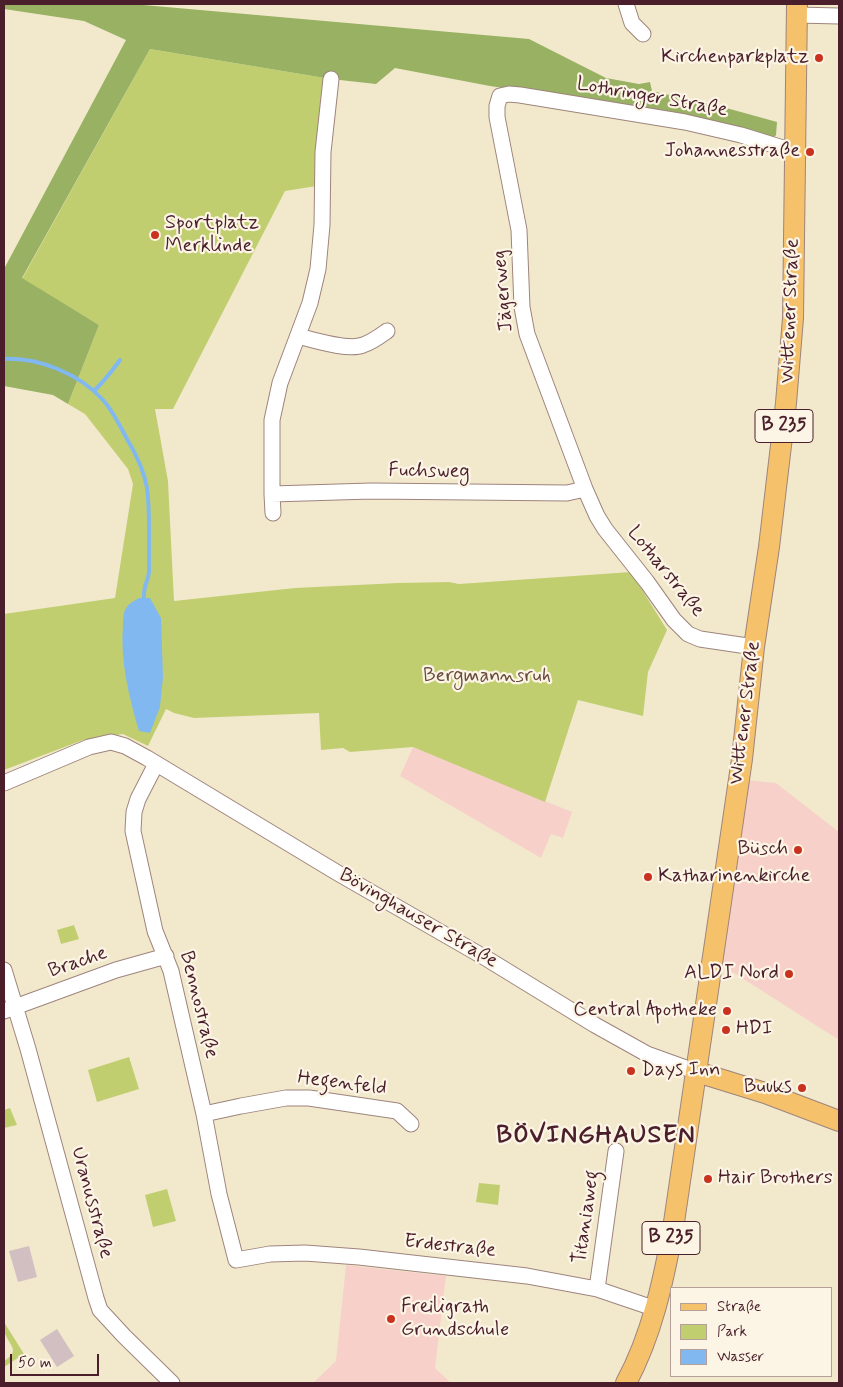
<!DOCTYPE html>
<meta charset="utf-8">
<style>
body{margin:0}
#map{position:relative;width:843px;height:1387px;overflow:hidden;background:#f2e9cd;font-family:Mynerve,sans-serif}
canvas{display:block}
.frame{position:absolute;inset:0;border:5px solid #4a1f2b;pointer-events:none}
.legend{position:absolute;left:670px;top:1287px;width:162px;height:90px;box-sizing:border-box;background:#fcf5e5;border:1px solid #b59f9b;margin:0;padding:6px 9px;list-style:none;font-size:15px;color:#4a1f2b}
.legend li{display:flex;align-items:center;gap:10px;height:25px}
.legend b{width:25px;border:1px solid #b59f9b}
.scale{position:absolute;left:10px;top:1354px;width:89px;height:22px;box-sizing:border-box;border:2px solid #4a1f2b;border-top:0;padding-left:6px;font-size:15px;line-height:18px;white-space:nowrap;color:#4a1f2b;-webkit-text-stroke:4px #fcf5e5;paint-order:stroke}
</style>
<div id="map">
<canvas width="843" height="1387"></canvas>
<div class="frame"></div>
<ul class="legend">
<li><b style="height:6px;background:#f5c16b"></b>Straße</li>
<li><b style="height:14px;background:#c1ce70"></b>Park</li>
<li><b style="height:14px;background:#81b8f0"></b>Wasser</li>
</ul>
<div class="scale">50 m</div>
</div>
<script>
const ctx = document.querySelector('canvas').getContext('2d');
ctx.lineJoin = 'round';
function fillPath(path, color) { ctx.fillStyle = color; ctx.fill(path, 'evenodd'); }
function strokePath(path, color, width, dash) { ctx.strokeStyle = color; ctx.lineWidth = width; ctx.lineCap = dash ? 'butt' : 'round'; ctx.setLineDash(dash || []); ctx.stroke(path); }
function drawText(font, color, halo, rows, align = 'center') {
  ctx.font = font + ' Mynerve,sans-serif'; ctx.lineWidth = 4.5; ctx.setLineDash([]); ctx.textBaseline = 'middle'; ctx.strokeStyle = halo; ctx.fillStyle = color; for (const [text, x, y, turn = 0] of rows) {
    ctx.save(); ctx.translate(x, y); ctx.rotate((+turn || 0) * Math.PI / 180); ctx.textAlign = isNaN(turn) ? turn : align; if (halo) ctx.strokeText(text, 0, 0); ctx.fillText(text, 0, 0); ctx.restore();
  }
}
const built = new Path2D(`
 M413,747L572,812L563,838L551,834L541,858L400,776Z
 M745,780L776,783L839,832V1040L720,964Z
 M346,1265L446,1276L435,1368L451,1383H313L336,1361Z`);
const industrial = new Path2D(`
 M29,1246L37,1277L18,1282L9,1251Z
 M57,1329L74,1356L57,1367L40,1340Z`);
const green = new Path2D(`
 M150,49L331,79L323,185L285,191L173,409H155L168,481L174,601L295,588L398,583L449,582L459,584L631,572L667,630L648,672L643,716L578,700L545,802L413,747L350,752L343,748L321,750L319,713L194,718L174,713L166,709L148,746L123,734L83,740L4,770V614L115,598L133,484L128,469L85,414L68,404L99,325L22,279Z
 M74,925L79,939L61,944L57,930Z
 M129,1057L139,1089L97,1102L88,1070Z
 M10,1108L17,1125L4,1128V1110Z
 M479,1183L500,1185L498,1205L476,1202Z
 M167,1189L176,1221L153,1227L145,1195Z
 M4,1322L24,1354L4,1367V1361C20,1351 11,1347 5,1334C3,1330 4,1326 4,1322Z`);
const forest = new Path2D(`
 M4,4H132L529,39L606,78L639,84L650,82L652,91L730,109L777,122L776,135L773,139L655,110L490,86L395,68L376,84L331,79L150,49L22,278L99,325L68,404L53,395L4,386V269L126,40L84,21L4,9Z`);
const water = new Path2D(`
 M139,598H150L161,618L163,677L160,707L150,733L139,731C129,697 120,661 123,625C123,620 123,611 127,607C129,603 136,600 139,598Z`);
const stream = new Path2D(`
 M4,359C38,357 80,374 103,400C113,411 120,426 127,439C136,454 144,470 147,488C149,502 149,516 149,530C149,544 149,558 149,572C148,582 143,586 144,598
 M94,391C104,381 112,371 120,360`);
const minor = new Path2D(`
 M626,4L632,23L643,34
 M797,15L839,16
 M331,79L323,152L322,225L318,269L310,303L280,383L272,420V494L371,491L567,493L585,489
 M298,336C314,340 348,351 363,345C372,342 380,336 387,331
 M272,494L273,513
 M754,647L700,639L688,634L674,620L647,582L605,529L597,516L585,489L527,334L522,307L519,230L497,117V106L500,96L509,94L520,95L685,122L741,135L796,152
 M156,764L138,799L134,812L133,831L155,931L171,971L204,1114L219,1194L236,1260L270,1254L305,1253L359,1257L527,1276L597,1289L656,1309
 M4,783L89,747L111,742L125,746L147,758L336,872L489,960L595,1025L647,1054L697,1072
 M4,970L28,1049L96,1298L100,1310L124,1336L172,1383
 M4,1011L116,970L166,956
 M204,1114L241,1106L286,1098H309L397,1111L411,1124
 M597,1289L616,1151`);
const major = new Path2D(`
 M697,1072L765,1093L839,1121
 M626,1383C652,1335 663,1282 673,1229L742,759L754,647L769,547L786,403L793,318L797,4`);
const markers = [
 [819,58,5,"#c8321e"],
 [810,152,5,"#c8321e"],
 [155,235,5,"#c8321e"],
 [798,850,5,"#c8321e"],
 [648,877,5,"#c8321e"],
 [789,974,5,"#c8321e"],
 [727,1011,5,"#c8321e"],
 [726,1030,5,"#c8321e"],
 [631,1071,5,"#c8321e"],
 [802,1088,5,"#c8321e"],
 [708,1179,5,"#c8321e"],
 [391,1319,5,"#c8321e"]
];
const shields = [
 [784,426,58],
 [671,1238,58]
];
const shieldNames = [
 ["B 235",784,426],
 ["B 235",671,1238]
];
const poiNames = [
 ["Kirchenparkplatz",809,58],
 ["Johannesstraße",800,152],
 ["Sportplatz",165,224,"left"],
 ["Merklinde",165,247,"left"],
 ["Büsch",788,850],
 ["Katharinenkirche",658,877,"left"],
 ["ALDI Nord",779,974],
 ["Central Apotheke",717,1011],
 ["HDI",736,1030,"left"],
 ["Days Inn",641,1071,"left"],
 ["Buuks",792,1088],
 ["Hair Brothers",718,1179,"left"],
 ["Freiligrath",401,1308,"left"],
 ["Grundschule",401,1331,"left"]
];
const streetNames = [
 ["Lothringer Straße",652,98,10],
 ["Jägerweg",504,291,-95],
 ["Wittener Straße",791,311,-88],
 ["Fuchsweg",429,472,1],
 ["Lotharstraße",665,572,51],
 ["Wittener Straße",746,713,-83],
 ["Bövinghauser Straße",418,919,30],
 ["Brache",78,963,-19],
 ["Bennostraße",198,1005,76],
 ["Hegenfeld",342,1084,7],
 ["Uranusstraße",91,1203,75],
 ["Titaniaweg",587,1217,-82],
 ["Erdestraße",450,1247,6]
];
const parkNames = [
 ["Bergmannsruh",487,677]
];
const districtNames = [
 ["BÖVINGHAUSEN",596,1137]
];
fillPath(built, '#f7d1c9');
fillPath(industrial, '#d2bfc1');
fillPath(green, '#c1ce70');
fillPath(forest, '#98b162');
fillPath(water, '#81b8f0');
strokePath(stream, '#81b8f0', 4);
strokePath(minor, '#9e847c', 17);
strokePath(major, '#9e847c', 22);
strokePath(minor, '#fff', 15);
strokePath(major, '#f5c16b', 20);
for (const [x, y, r, color] of markers) { const dot = new Path2D(); dot.arc(x, y, r, 0, 2 * Math.PI); ctx.fillStyle = color; ctx.fill(dot); strokePath(dot, '#fcf5e5', 2); }
for (const [x, y, w] of shields) { const box = new Path2D(); box.roundRect(x - w / 2, y - 16.5, w, 33, 4); ctx.fillStyle = '#fcf5e5'; ctx.fill(box); strokePath(box, '#4a1f2b', 1); }
drawText('bold 19px', '#4a1f2b', null, shieldNames);
drawText('20px', '#4a1f2b', '#fcf5e5', poiNames, 'right');
drawText('20px', '#4a1f2b', '#fcf5e5', streetNames);
drawText('20px', '#684b3c', '#fcf5e5', parkNames);
ctx.letterSpacing = '1px';
drawText('bold 25px', '#4a1f2b', '#fcf5e5', districtNames);
ctx.letterSpacing = '0px';
</script>
